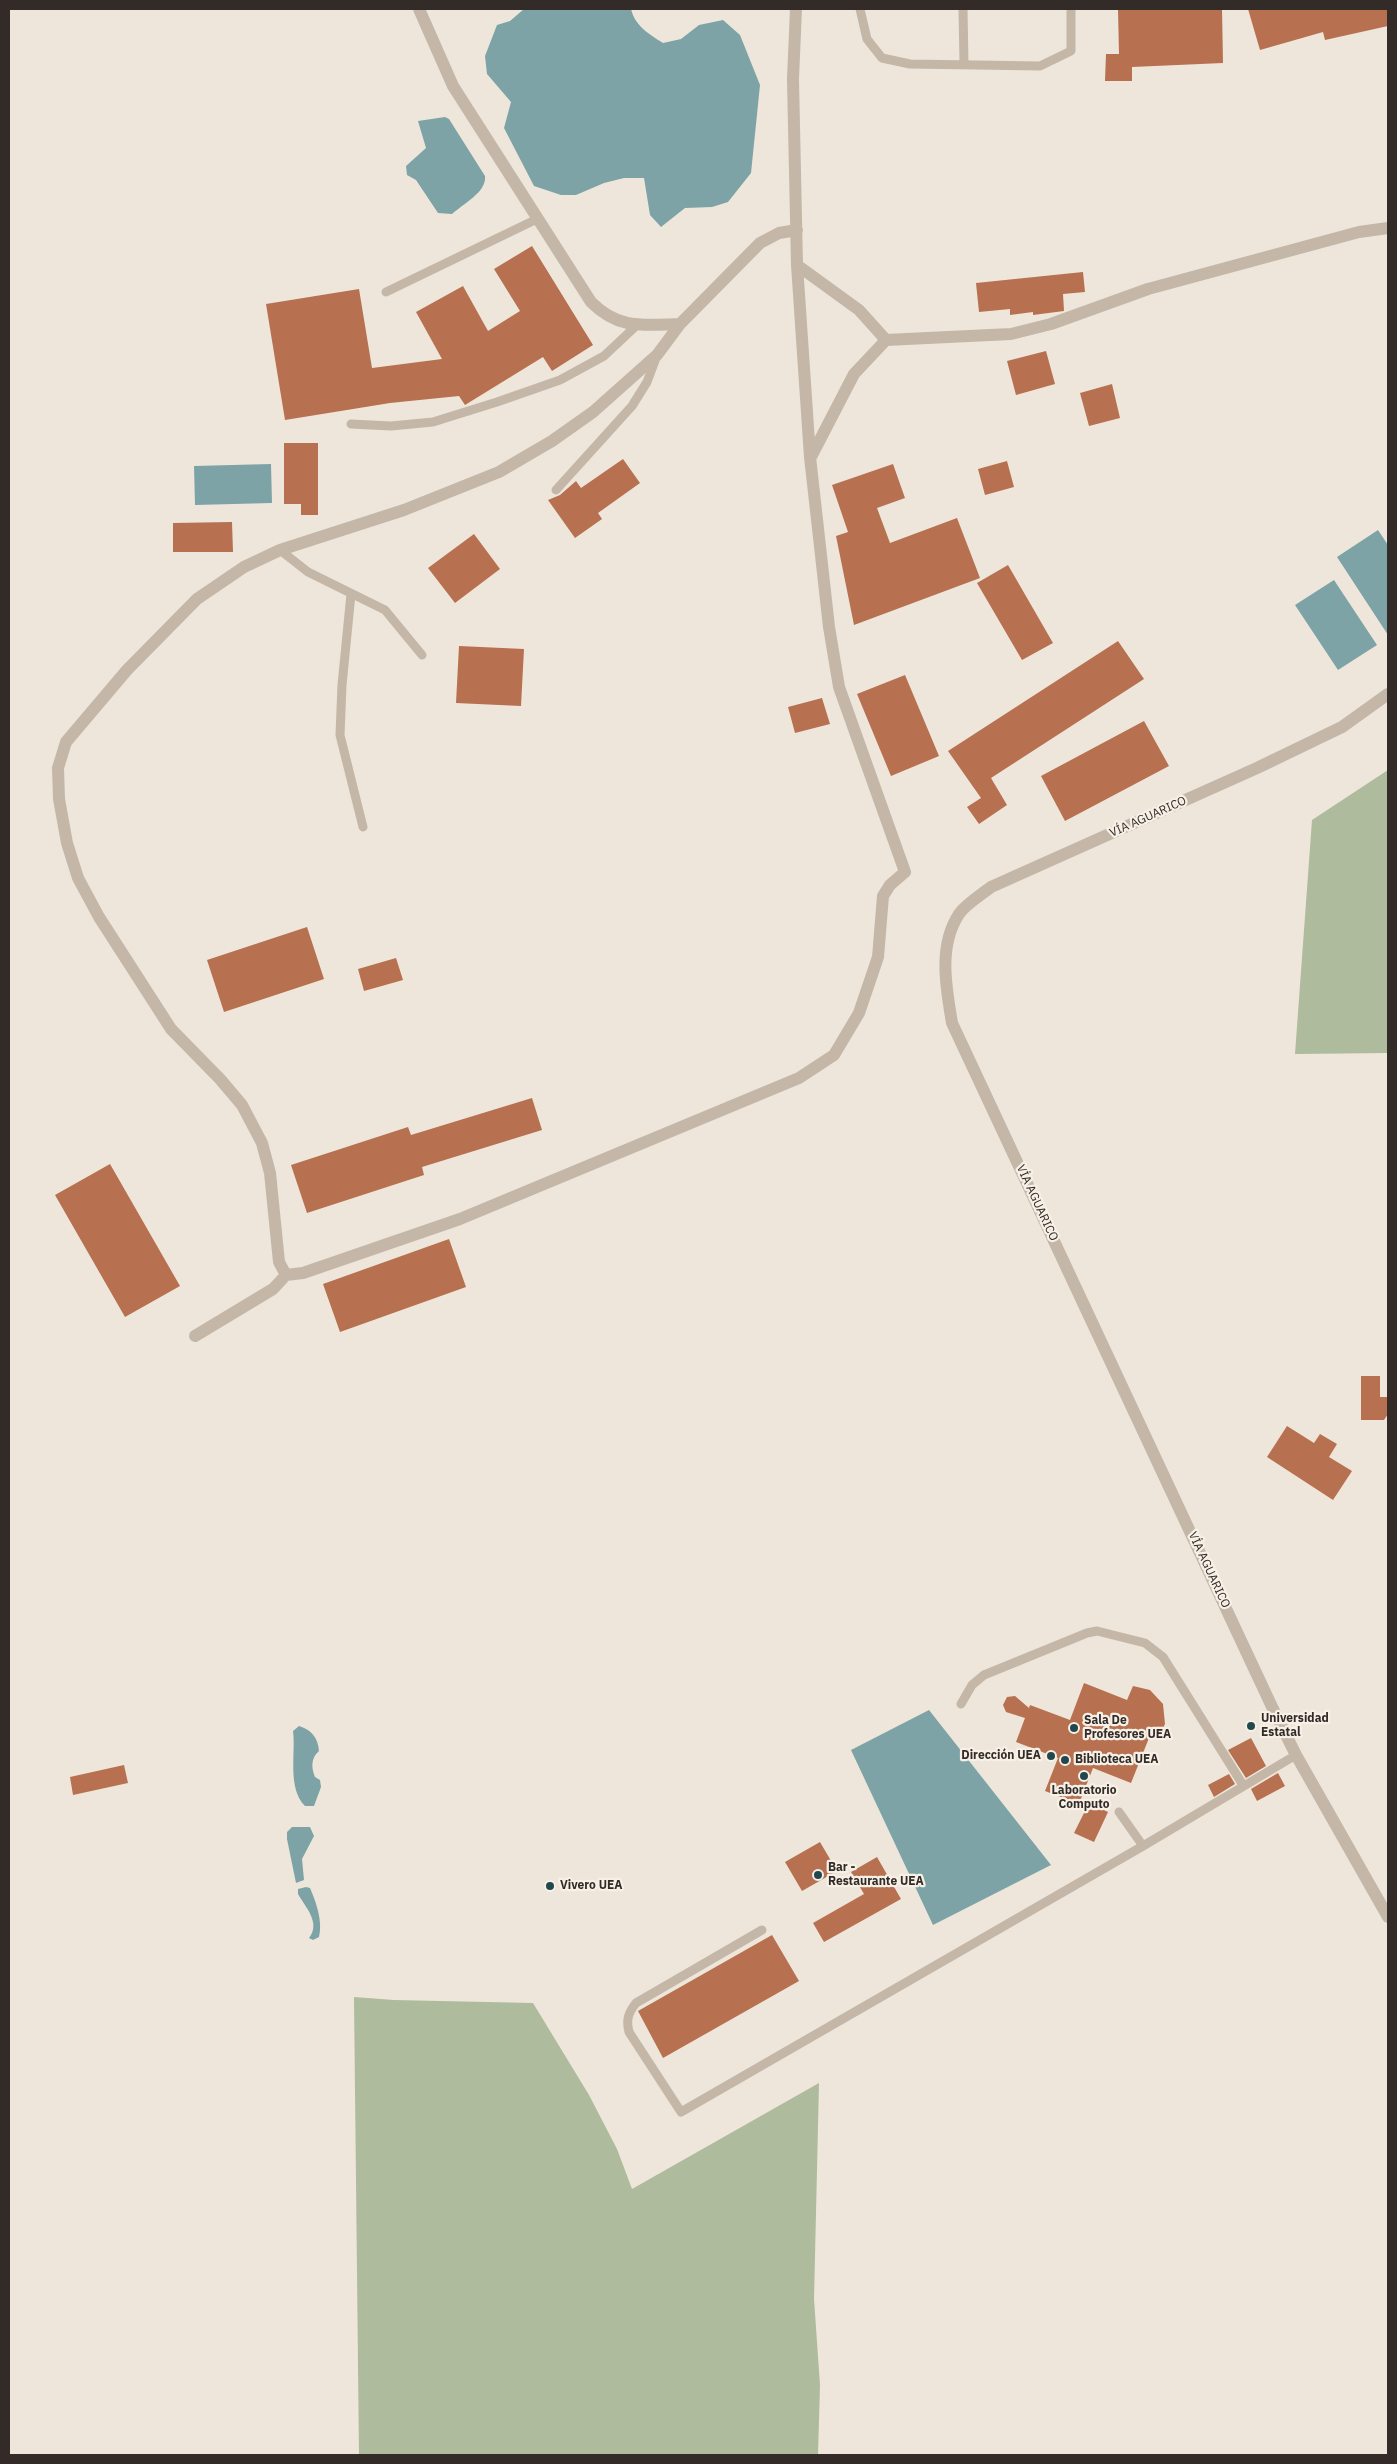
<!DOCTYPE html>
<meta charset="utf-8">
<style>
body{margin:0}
#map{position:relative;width:1397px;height:2464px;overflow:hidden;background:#eee6da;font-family:"IBM Plex Sans",sans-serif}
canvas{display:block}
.frame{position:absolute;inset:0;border:10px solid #322b27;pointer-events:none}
</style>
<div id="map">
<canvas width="1397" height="2464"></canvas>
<div class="frame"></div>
</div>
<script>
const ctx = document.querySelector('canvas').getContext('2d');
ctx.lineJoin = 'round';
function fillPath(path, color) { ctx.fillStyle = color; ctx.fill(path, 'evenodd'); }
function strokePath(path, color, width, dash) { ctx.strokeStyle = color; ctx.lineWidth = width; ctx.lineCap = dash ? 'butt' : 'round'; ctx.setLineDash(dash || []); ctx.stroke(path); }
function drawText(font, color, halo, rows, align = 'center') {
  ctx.font = font + ' "IBM Plex Sans",sans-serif'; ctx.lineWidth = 4.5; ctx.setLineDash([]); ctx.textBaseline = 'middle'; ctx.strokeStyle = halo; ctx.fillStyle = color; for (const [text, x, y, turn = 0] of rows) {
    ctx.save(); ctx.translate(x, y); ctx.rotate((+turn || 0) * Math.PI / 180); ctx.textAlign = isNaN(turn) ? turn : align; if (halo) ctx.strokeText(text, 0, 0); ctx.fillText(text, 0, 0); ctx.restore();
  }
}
const green = new Path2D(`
 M1388,770V1053L1295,1054L1312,820Z
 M354,1997L394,2000L533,2003L589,2095L617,2149L632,2189L819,2083L814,2299L820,2385L818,2455H359Z`);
const water = new Path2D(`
 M524,9H631C635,26 649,34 663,43L681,39L699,25L723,20L740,35L760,85L751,173L728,202L712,207L685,208L661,227L650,215L644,178H624L604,183L576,195H561L534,186L504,128L511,102L487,74L485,56L497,25L510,21Z
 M445,117L449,119L485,176C487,192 463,204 452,214L438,213L416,180L407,175L406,166L426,148L418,121Z
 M271,464L272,503L195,505L194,466Z
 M1378,530L1388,545V635L1337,557Z
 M1334,580L1377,645L1338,670L1295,605Z
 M929,1710L1051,1865L933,1925L851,1750Z
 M299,1726C312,1730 318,1738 319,1751C311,1758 311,1767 315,1777L320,1780L321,1787L314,1806H305C287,1788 296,1753 293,1731Z
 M292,1827H310L314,1836L302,1859L304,1880L296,1883L287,1839V1832Z
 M306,1887L310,1888C316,1902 323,1921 319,1937L313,1940L309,1938C321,1923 306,1908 298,1894V1889Z`);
const building = new Path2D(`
 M1118,9H1222L1223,63L1132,67V81H1105L1106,54H1119Z
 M1248,9H1388V26L1325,40L1323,32L1260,50Z
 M532,246L593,345L552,371L543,357L465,405L459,396L390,403L285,420L266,304L359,289L372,368L442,359L416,312L463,286L488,331L520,311L494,269Z
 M1083,272L1085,292L1063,294L1064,311L1033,315V312L1010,315V309L979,312L976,283Z
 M1046,351L1055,384L1016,395L1007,361Z
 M1112,384L1120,418L1089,426L1080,393Z
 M284,443H318V515H301V504H284Z
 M623,459L640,483L598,513L602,519L575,538L548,500L560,495L576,481L581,488Z
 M1007,461L1014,487L985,495L978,469Z
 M893,464L905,498L877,508L890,543L957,518L980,578L854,625L836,536L848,532L832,485Z
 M232,522L233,552H173V523Z
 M474,534L500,569L455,603L428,568Z
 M1008,565L1053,643L1022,660L977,583Z
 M1118,641L1144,679L991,778L1007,805L979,824L967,807L981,798L948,751Z
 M459,646L524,649L521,706L456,703Z
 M905,675L939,756L891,776L857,694Z
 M822,698L830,724L795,733L788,707Z
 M1144,721L1169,766L1065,821L1041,776Z
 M307,927L324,979L224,1012L207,960Z
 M396,958L403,980L364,991L358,969Z
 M532,1098L542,1130L422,1167L424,1175L307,1213L291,1165L408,1127L411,1135Z
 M110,1164L180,1286L125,1317L55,1195Z
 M449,1239L466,1287L340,1332L323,1284Z
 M1361,1376H1380V1397H1388V1414L1384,1420H1361Z
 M1287,1426L1314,1443L1320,1434L1337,1444L1329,1457L1352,1471L1333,1500L1267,1457Z
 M1084,1683L1127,1700L1133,1686L1150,1690L1163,1704L1165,1724L1157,1739L1149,1738L1131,1783L1093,1768L1079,1804L1045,1791L1058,1758L1016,1742L1025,1718L1006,1712L1003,1705L1007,1697L1015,1696L1029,1708L1030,1705L1070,1720Z
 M1251,1738L1266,1766L1246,1778L1228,1750Z
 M124,1765L128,1783L73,1795L70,1777Z
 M1278,1773L1285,1786L1257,1801L1251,1789Z
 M1229,1774L1235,1784L1214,1797L1208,1785Z
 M1089,1803L1108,1812L1094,1842L1074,1833Z
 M820,1842L837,1871L802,1891L785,1862Z
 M877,1857L901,1899L824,1942L813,1923L864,1894L851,1872Z
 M772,1935L799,1981L663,2058L638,2011Z`);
const service = new Path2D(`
 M860,9L867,39L882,58L910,64L1040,66L1071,51V9
 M963,9L964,64
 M386,292L537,219
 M351,424L391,426L433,422L497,402L560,380L604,356L637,325
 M556,490L632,406L647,382L656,358
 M280,550L308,572L385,610L422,655
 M351,594L342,685L340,735L363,827
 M961,1704L972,1685L984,1675L1087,1633L1097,1631L1145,1643L1163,1657L1243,1785
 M1119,1812L1143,1846
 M762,1930L636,2003C628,2013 626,2020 629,2032L681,2112L1143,1846L1296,1755`);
const minor = new Path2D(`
 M419,9L453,86L591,302C619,330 643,325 680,324
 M796,9L793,79L797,265L810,457L829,627L839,687L905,872L890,885L883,896L878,957L859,1013L834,1055L799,1078L460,1219L303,1273L286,1275L279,1262L270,1173L262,1143L242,1105L220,1079L171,1029L99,917L78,878L67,843L59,799L58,768L66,742L127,670L197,599L244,567L280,550L404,510L499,472L552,441L593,412L657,355L680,324L760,243L779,233L797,230
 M797,265L859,310L886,340L1011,334L1051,324L1148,289L1359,232L1388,228
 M811,457L854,374L886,340
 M195,1336L273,1289L286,1275`);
const tertiary = new Path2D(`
 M1388,694L1342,727L1257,768L991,887C981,895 966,904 959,914C938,946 946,987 952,1023L1273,1709L1296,1755L1388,1917`);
const markers = [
 [1251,1726,5,"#22484e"],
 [1074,1728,5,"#22484e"],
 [1051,1756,5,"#22484e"],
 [1065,1760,5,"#22484e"],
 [1084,1776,5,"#22484e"],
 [818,1875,5,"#22484e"],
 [550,1886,5,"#22484e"]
];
const streetNames = [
 ["VÍA AGUARICO",1148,817,-24],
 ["VÍA AGUARICO",1037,1203,65],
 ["VÍA AGUARICO",1209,1570,65]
];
const poiNames = [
 ["Universidad",1261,1719],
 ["Estatal",1261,1733],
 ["Sala De",1084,1721],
 ["Profesores UEA",1084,1735],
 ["Dirección UEA",1041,1756,"right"],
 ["Biblioteca UEA",1075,1760],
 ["Laboratorio",1084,1791,"center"],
 ["Computo",1084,1805,"center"],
 ["Bar -",828,1868],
 ["Restaurante UEA",828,1882],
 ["Vivero UEA",560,1886]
];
fillPath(green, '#aebb9c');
fillPath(water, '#7da3a7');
fillPath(building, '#b77050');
strokePath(service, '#c4b7a8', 9);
strokePath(minor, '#c4b7a8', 12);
strokePath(tertiary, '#c4b7a8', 12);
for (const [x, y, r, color] of markers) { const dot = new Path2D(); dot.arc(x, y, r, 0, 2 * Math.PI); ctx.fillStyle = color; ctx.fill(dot); strokePath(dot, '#f6f0e6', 2); }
drawText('12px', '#322b27', '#f6f0e6', streetNames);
drawText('bold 12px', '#322b27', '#f6f0e6', poiNames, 'left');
</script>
